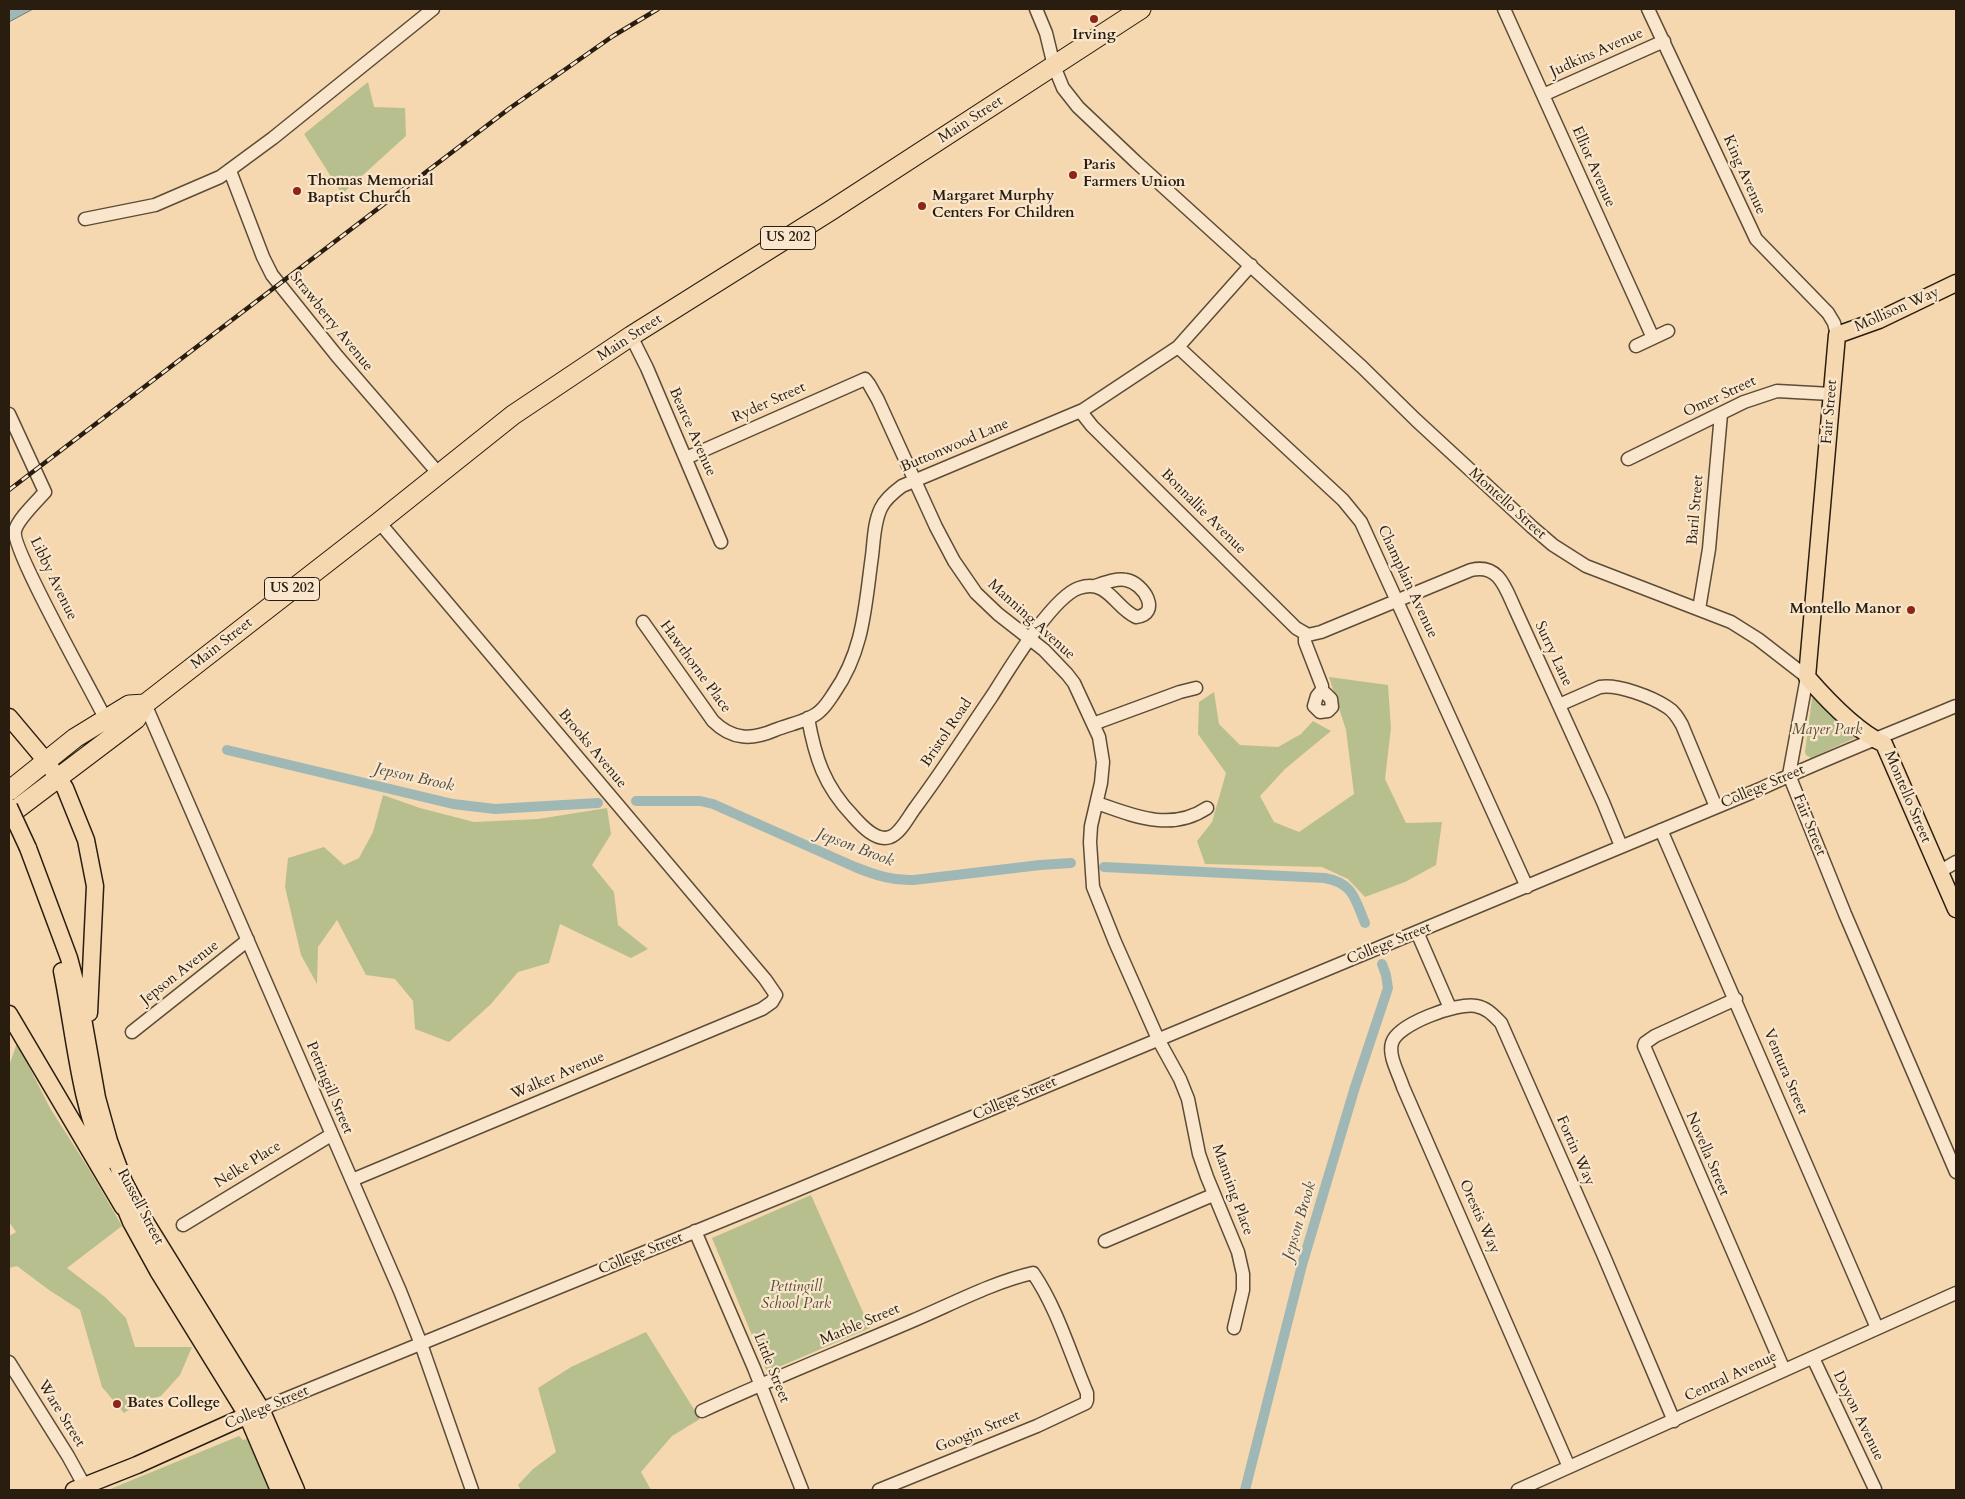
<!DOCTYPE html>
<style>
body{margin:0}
#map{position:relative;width:1965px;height:1499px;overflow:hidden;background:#f6d8b0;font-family:Cardo,serif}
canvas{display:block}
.frame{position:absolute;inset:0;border:10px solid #281d0f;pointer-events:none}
</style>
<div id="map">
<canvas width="1965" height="1499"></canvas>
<div class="frame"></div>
</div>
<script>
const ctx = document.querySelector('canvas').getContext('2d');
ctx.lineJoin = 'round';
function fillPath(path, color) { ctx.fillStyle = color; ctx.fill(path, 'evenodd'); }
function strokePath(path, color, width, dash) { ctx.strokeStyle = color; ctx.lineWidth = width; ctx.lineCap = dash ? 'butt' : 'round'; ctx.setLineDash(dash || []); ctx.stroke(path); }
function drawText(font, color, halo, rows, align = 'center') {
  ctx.font = font + ' Cardo,serif'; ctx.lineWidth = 4.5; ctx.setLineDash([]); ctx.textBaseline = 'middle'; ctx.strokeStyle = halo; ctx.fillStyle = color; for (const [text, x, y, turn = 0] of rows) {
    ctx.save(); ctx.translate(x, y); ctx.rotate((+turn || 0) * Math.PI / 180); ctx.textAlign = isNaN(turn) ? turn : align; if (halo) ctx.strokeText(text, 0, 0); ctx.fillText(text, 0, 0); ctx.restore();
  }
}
const green = new Path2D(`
 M368,82L374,107L405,108L406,136L342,194L304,134Z
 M1329,677L1388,685L1391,728L1385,779L1406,823L1442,822L1436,865L1405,882L1365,897L1348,879L1322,867L1205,864L1197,841L1212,822L1226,773L1198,734L1199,702L1214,692L1219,724L1240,745L1278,747L1301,734L1313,721L1331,731L1285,769L1260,796L1274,822L1299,832L1354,794L1346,730Z
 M1815,697L1857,737L1811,758L1806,755L1805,752L1812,698Z
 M383,795L420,808L474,822L538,819L607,808L611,834L592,865L614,892L618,925L648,949L631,958L560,924L549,963L518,972L491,1004L449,1042L415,1029L413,1001L395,979L366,975L337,920L318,947L317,984L301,955L285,887L288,858L324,847L344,865L359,858L373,832Z
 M17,1043L50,1108L90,1171L122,1226L67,1268L105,1297L126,1318L135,1347H192L180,1375L161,1396L139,1403L124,1413L102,1387L80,1310L49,1290L17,1266L9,1268V1236L16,1232L9,1222V1082L10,1063Z
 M811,1195L870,1328L767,1372L712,1238Z
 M646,1332L700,1419L672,1436L641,1472L651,1490H521L518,1485L533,1469L556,1452L538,1388L571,1367Z
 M239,1436L243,1440L247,1439L269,1490H108Z`);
const water = new Path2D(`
 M9,9H33L9,22Z`);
const canal = new Path2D(`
 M227,750L453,804L495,809L598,803
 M636,801H700L713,804L855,867C875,875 893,881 914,880L1040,865L1071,863
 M1104,867L1325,878C1353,883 1355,899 1365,923
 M1245,1490L1302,1265L1355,1087L1388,988L1386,975L1382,964`);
const minor = new Path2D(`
 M1036,9L1046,33L1054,66L1063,88L1078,107L1136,162L1362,367L1416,420L1532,527L1553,545L1586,566L1731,622L1758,639L1807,677L1789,775L1845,914L1956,1172
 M1504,9L1653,338
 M1648,9L1756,239L1828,313L1834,323L1837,335
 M1543,95L1664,41
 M230,171L263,257L272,275L337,356L439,474
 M85,219L155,205L220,177L273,138L433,9
 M631,336L647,368L721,542
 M1636,346L1668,331
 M1178,347L1343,500L1361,522L1527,887
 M1081,412L1092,426L1296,628L1308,635L1321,632L1471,570C1500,563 1506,590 1516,611L1603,802L1621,846
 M9,414L45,492C37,501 17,520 15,531C11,549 96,698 109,726
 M686,458L865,379L869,384L878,400L936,527L954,561L976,593L998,614L1044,650L1067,674L1074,683L1099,737L1103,762L1101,783L1091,826L1090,842L1093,887L1115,942L1158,1039L1180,1079L1188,1099L1199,1154L1207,1177L1238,1252L1243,1274V1290L1234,1328
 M1628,459L1744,402L1777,391L1831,394
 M1699,609L1709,549L1721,414
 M643,622L713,721C732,740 752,740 775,730C789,724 810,721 820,711C826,706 830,699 834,693C864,650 865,606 872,556C874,540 874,522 881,508C885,499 894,492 902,486L1083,410L1178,347L1251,265
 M1305,633V642L1322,686V690L1317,696L1314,706L1320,712L1328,711L1332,707L1331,699L1325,693
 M145,704L400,1291L421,1344L472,1490
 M1559,705L1600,687C1618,684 1652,697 1667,707C1674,711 1678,718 1682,725L1716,807
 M808,718C815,757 824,786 853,816C861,825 876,842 890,837C900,834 909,816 915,808C942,772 966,734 992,696C1008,671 1052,597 1079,588C1108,578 1115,608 1136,617C1162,614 1144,583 1126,580C1116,578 1104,583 1095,586
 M1093,724L1180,692L1196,688
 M1097,803C1134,816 1171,832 1207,808
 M1661,830L1877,1328
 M1939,872L1956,862
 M1417,932L1450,1008
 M1736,999L1655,1036L1645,1043L1644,1046L1784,1370
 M132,1032L248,940
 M352,1180L762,1009L772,1002L776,995L765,979L379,522
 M183,1225L331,1135
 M695,1231L754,1368L802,1490
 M1105,1241L1213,1195
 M1813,1358L1875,1489
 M9,1362L68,1456L84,1485
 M261,1409L797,1190L1760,789C1824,759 1891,733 1956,706
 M702,1411C771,1379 842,1351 912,1321C950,1305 993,1282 1033,1273C1057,1308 1070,1353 1087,1393V1400L1086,1403L1037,1426L879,1490
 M1569,1467L1403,1087C1399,1074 1388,1056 1392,1043C1397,1024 1458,1002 1476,1006C1487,1008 1493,1015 1501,1023L1603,1254L1674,1421
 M1518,1490L1956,1293`);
const major = new Path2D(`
 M1956,283L1879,320L1837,335L1807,677C1827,700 1856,731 1884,744L1956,909
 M9,717L46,761L65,788L86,840L95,886L89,1013
 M28,848L69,958L79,996L97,1098L109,1141L124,1182L143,1218L261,1409L296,1490
 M62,971C75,1035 79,1101 106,1161
 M9,1014L123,1207
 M120,1195L131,1222L158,1271L247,1415L279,1490
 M74,1490L137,1465L257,1411`);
const highway = new Path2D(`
 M9,791L75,738L106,719L129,705L145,704
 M9,815L136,719L145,704L379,522L513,415L631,336L830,211L1141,9`);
const rail = new Path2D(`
 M9,490L510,108L613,36L658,9`);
const majorBridge = new Path2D(`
 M9,807L28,848`);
const markers = [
 [1094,19,5,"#8f2418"],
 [1073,175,5,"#8f2418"],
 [297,191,5,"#8f2418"],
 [922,206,5,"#8f2418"],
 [1911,610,5,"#8f2418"],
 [117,1404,5,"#8f2418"]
];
const shields = [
 [788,238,55],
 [292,589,55]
];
const shieldNames = [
 ["US 202",788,238],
 ["US 202",292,589]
];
const poiNames = [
 ["Irving",1094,36,"center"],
 ["Paris",1083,166],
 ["Farmers Union",1083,183],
 ["Thomas Memorial",307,182],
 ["Baptist Church",307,199],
 ["Margaret Murphy",932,197],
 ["Centers For Children",932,214],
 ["Montello Manor",1901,610,"right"],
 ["Bates College",127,1404]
];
const streetNames = [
 ["Judkins Avenue",1597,53,-24],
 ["Main Street",971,120,-33],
 ["Elliot Avenue",1593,167,66],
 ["King Avenue",1744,175,66],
 ["Mollison Way",1897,310,-24],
 ["Strawberry Avenue",331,322,51],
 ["Main Street",630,338,-33],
 ["Omer Street",1720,397,-25],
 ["Ryder Street",769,403,-24],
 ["Fair Street",1830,412,-85],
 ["Bearce Avenue",692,432,66],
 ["Buttonwood Lane",955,446,-23],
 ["Montello Street",1507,504,42],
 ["Baril Street",1696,510,-85],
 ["Bonnallie Avenue",1203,512,45],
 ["Libby Avenue",53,579,64],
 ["Champlain Avenue",1407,582,65],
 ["Manning Avenue",1031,620,42],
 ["Main Street",222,644,-38],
 ["Surry Lane",1553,654,65],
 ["Hawthorne Place",695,667,54],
 ["Bristol Road",947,733,-56],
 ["Brooks Avenue",592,749,50],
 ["College Street",1763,787,-23],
 ["Montello Street",1907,797,67],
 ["Fair Street",1809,825,68],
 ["College Street",1389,944,-22],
 ["Jepson Avenue",180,973,-38],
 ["Ventura Street",1785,1072,67],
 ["Walker Avenue",558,1076,-23],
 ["Pettingill Street",329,1088,67],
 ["College Street",1015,1099,-23],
 ["Fortin Way",1575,1151,66],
 ["Novella Street",1707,1154,67],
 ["Nelke Place",248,1165,-32],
 ["Manning Place",1232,1190,70],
 ["Russell Street",140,1207,62],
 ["Orestis Way",1479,1217,66],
 ["College Street",641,1254,-22],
 ["Marble Street",860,1325,-23],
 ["Little Street",771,1368,68],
 ["Central Avenue",1731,1377,-25],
 ["College Street",267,1408,-23],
 ["Ware Street",61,1414,58],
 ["Doyon Avenue",1858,1416,64],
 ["Googin Street",978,1432,-22]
];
const parkNames = [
 ["Mayer Park",1827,731],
 ["Pettingill",796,1288],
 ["School Park",796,1305]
];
const waterNames = [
 ["Jepson Brook",414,778,13],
 ["Jepson Brook",855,848,21],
 ["Jepson Brook",1300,1221,-73]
];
fillPath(green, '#b8bf8e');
fillPath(water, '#a0b8b5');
strokePath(water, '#707a73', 1);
strokePath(canal, '#a0b8b5', 10);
strokePath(minor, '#5c4c37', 15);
strokePath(major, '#281d0f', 19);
strokePath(highway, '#281d0f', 21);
strokePath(minor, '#f9e6cc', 12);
strokePath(major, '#f6d8b0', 16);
strokePath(highway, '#f6d8b0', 19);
strokePath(rail, '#281d0f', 4.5);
strokePath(rail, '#f9e6cc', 2.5, [8]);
strokePath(majorBridge, '#281d0f', 19, []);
strokePath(majorBridge, '#f6d8b0', 16);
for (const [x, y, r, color] of markers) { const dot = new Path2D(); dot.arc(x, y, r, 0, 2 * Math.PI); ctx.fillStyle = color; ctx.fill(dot); strokePath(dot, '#f9e6cc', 2); }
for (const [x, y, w] of shields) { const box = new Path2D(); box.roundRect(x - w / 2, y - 11.5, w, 23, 4); ctx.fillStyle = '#f9e6cc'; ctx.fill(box); strokePath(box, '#281d0f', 1); }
drawText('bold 14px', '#281d0f', null, shieldNames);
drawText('bold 15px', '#281d0f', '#f9e6cc', poiNames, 'left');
drawText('15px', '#281d0f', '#f9e6cc', streetNames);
drawText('italic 15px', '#534e35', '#f9e6cc', parkNames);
drawText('italic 16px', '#4c4c41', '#f9e6cc', waterNames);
</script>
